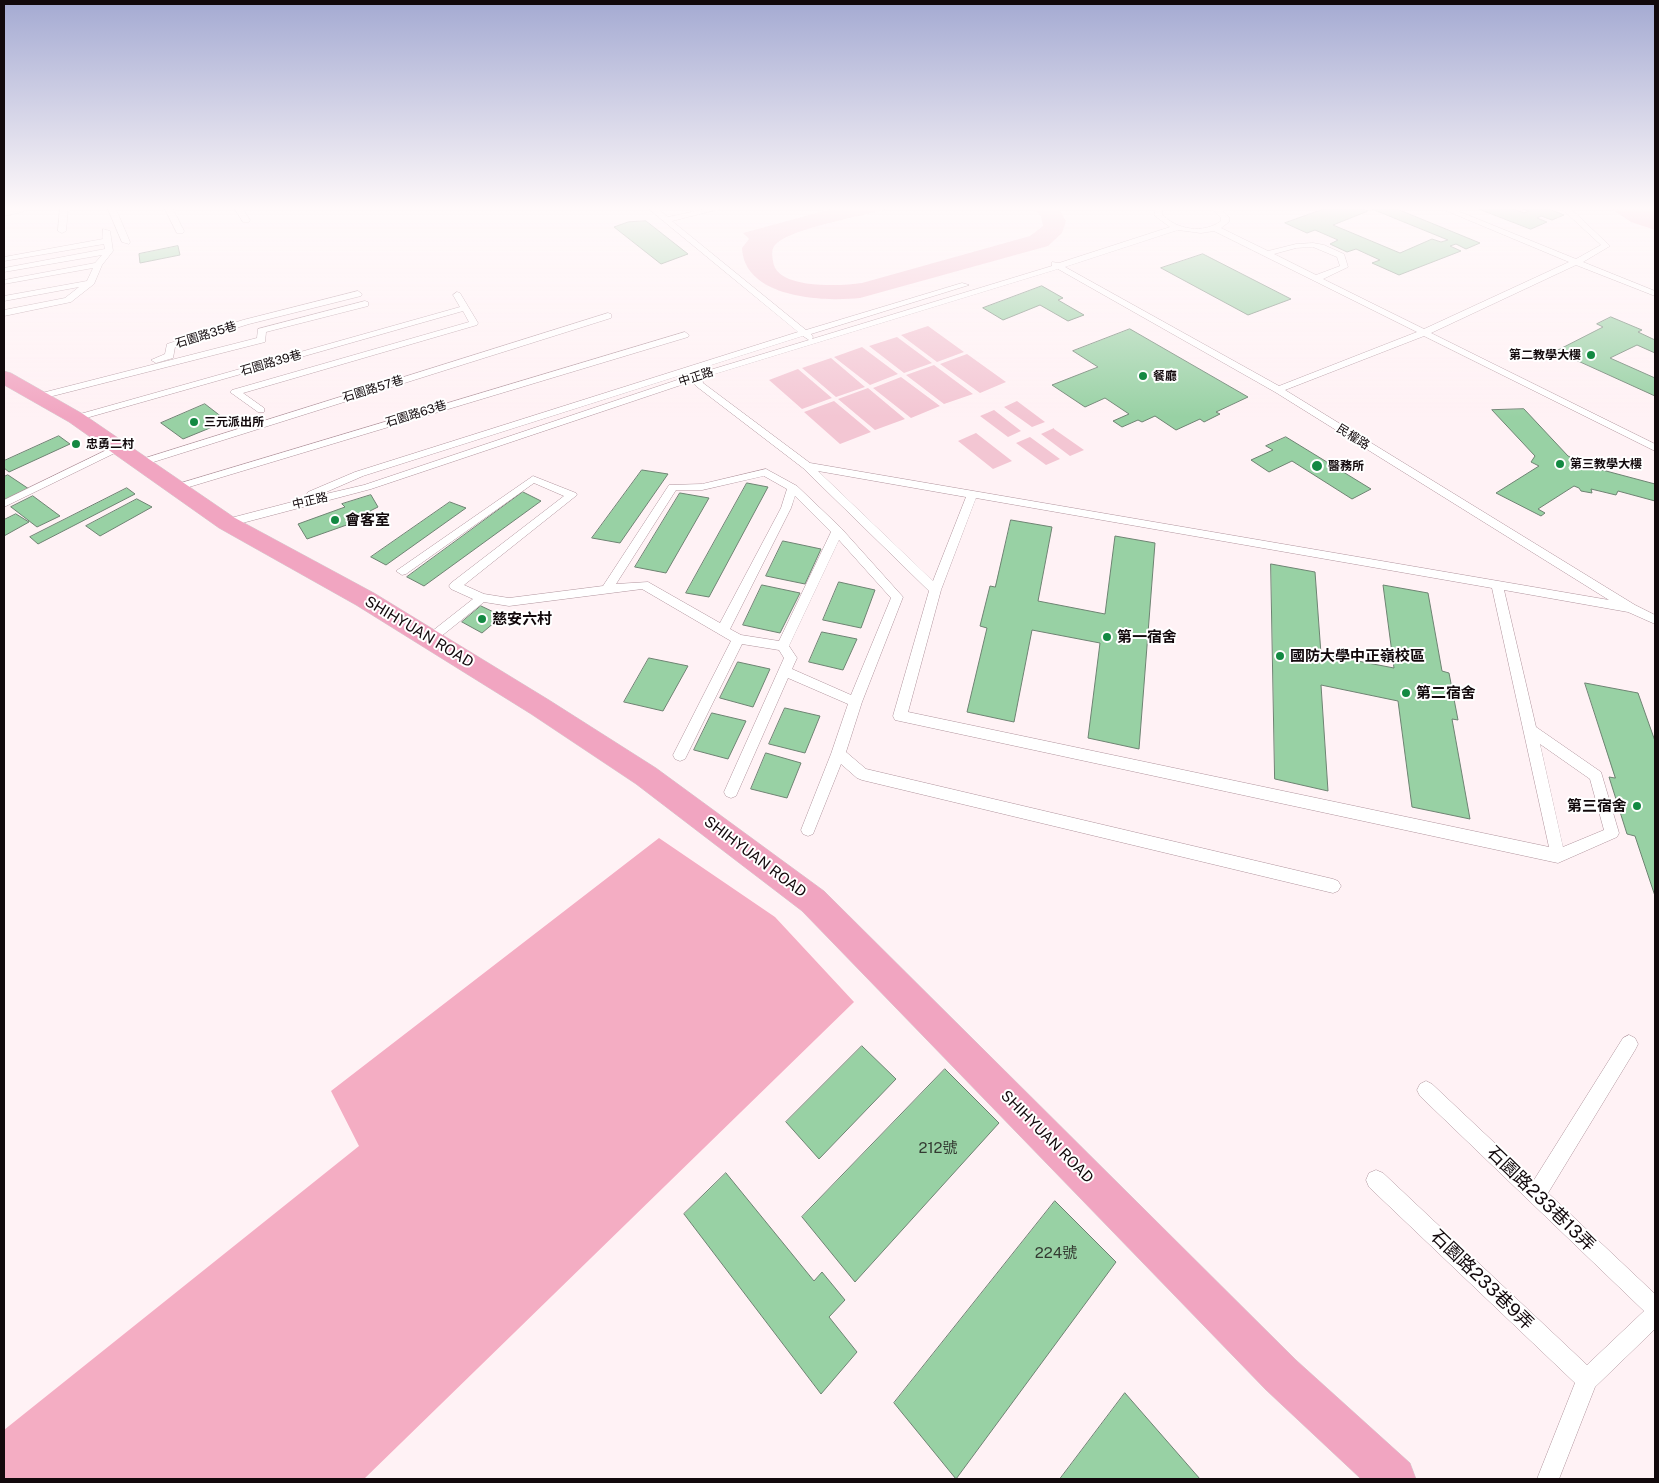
<!DOCTYPE html>
<meta charset="utf-8">
<style>
body{margin:0}
#map{position:relative;width:1659px;height:1483px;overflow:hidden;background:#fff2f5;font-family:"Public Sans",sans-serif}
canvas{display:block}
.frame{position:absolute;inset:0;border:5px solid #12090c;pointer-events:none}
</style>
<div id="map">
<canvas width="1659" height="1483"></canvas>
<div class="frame"></div>
</div>
<script>
const ctx = document.querySelector('canvas').getContext('2d');
ctx.lineJoin = 'round';
function fillPath(path, color) { ctx.fillStyle = color; ctx.fill(path, 'evenodd'); }
function strokePath(path, color, width, dash) { ctx.strokeStyle = color; ctx.lineWidth = width; ctx.lineCap = dash ? 'butt' : 'round'; ctx.setLineDash(dash || []); ctx.stroke(path); }
function drawText(font, color, halo, rows, align = 'center') {
  ctx.font = font + ' "Public Sans","Noto Sans TC",sans-serif'; ctx.lineWidth = 4; ctx.setLineDash([]); ctx.textBaseline = 'middle'; ctx.strokeStyle = halo; ctx.fillStyle = color; for (const [text, x, y, turn = 0] of rows) {
    ctx.save(); ctx.translate(x, y); ctx.rotate((+turn || 0) * Math.PI / 180); ctx.textAlign = isNaN(turn) ? turn : align; if (halo) ctx.strokeText(text, 0, 0); ctx.fillText(text, 0, 0); ctx.restore();
  }
}
const green = new Path2D(`
 M831,209H887C862,216 794,228 777,243C771,248 772,254 773,261C776,290 841,286 862,283L1030,236L1043,226L1041,216L1034,209H1059L1066,221L1062,233L1048,246L860,298C823,302 744,298 742,248L749,239L743,233Z
 M928,326L964,352L937,362L901,335Z
 M897,337L932,363L904,373L869,346Z
 M862,347L898,374L870,385L834,357Z
 M967,354L1006,382L980,393L940,364Z
 M831,358L865,387L836,397L802,368Z
 M934,365L973,394L944,404L906,375Z
 M798,369L832,398L802,409L769,380Z
 M901,377L940,406L911,418L873,388Z
 M868,388L905,419L875,430L838,399Z
 M834,401L871,432L840,444L804,412Z
 M1017,401L1045,422L1032,427L1004,407Z
 M994,410L1021,431L1008,437L980,416Z
 M1054,428V429L1084,450L1070,456L1041,434Z
 M976,433L1012,461L993,469L958,441Z
 M1030,437L1060,459L1046,465L1016,443Z`);
const forest = new Path2D(`
 M1612,209H1655V230L1631,222Z
 M659,838L775,917L854,1002L364,1479H4V1430L359,1146L331,1091Z`);
const building = new Path2D(`
 M1324,209H1363L1368,211L1333,225L1400,253L1432,239L1441,242L1448,240L1372,209H1397L1480,243L1466,249L1456,244L1450,246L1461,251L1399,275L1372,263L1380,260L1356,249L1347,252L1330,244L1338,240L1315,230L1307,233L1285,223Z
 M1479,209H1514L1524,213L1529,211L1522,209H1549L1564,215L1552,220L1541,216L1537,218L1547,222L1531,229Z
 M646,221L688,254L661,264L614,227L628,222Z
 M178,246L180,255L140,263L139,254Z
 M1203,254L1291,299L1248,315L1161,268Z
 M1042,286L1063,298L1058,300L1084,315L1068,321L1040,305L1003,320L983,308Z
 M1611,317L1642,330L1638,332L1655,340V353L1637,345L1610,358L1655,378V396L1556,351L1603,327L1597,324Z
 M1130,329L1248,397L1216,412L1220,414L1204,422L1200,419L1176,430L1155,416L1142,422L1138,420L1122,427L1113,421L1129,414L1105,398L1085,407L1052,385L1098,367L1073,351Z
 M205,404L227,421L183,439L161,423Z
 M1524,409L1568,456L1591,467L1655,484V501L1618,491L1616,495L1591,489L1592,493L1581,491L1579,488L1574,486L1538,509L1545,513L1541,516L1496,493L1539,466L1531,462L1535,456L1492,410Z
 M59,436L70,444L9,472L4,468V461Z
 M1286,437L1371,489L1352,499L1292,461L1269,472L1251,460L1273,450L1266,446Z
 M642,470L668,474L620,543L592,538Z
 M8,475L29,489L4,501V477Z
 M747,483L768,487L709,597L686,593Z
 M127,488L135,494L38,544L30,537Z
 M523,492L541,501L424,586L407,577Z
 M680,493L709,498L666,573L635,567Z
 M371,495L378,507L370,511L372,516L307,539L298,524L345,507L342,504Z
 M33,496L60,516L37,527L11,507Z
 M137,499L152,507L100,536L86,526Z
 M450,502L466,508L386,565L371,557Z
 M16,514L29,522L4,536V520Z
 M1011,520L1052,527L1038,601L1105,614L1115,536L1155,543L1139,749L1088,738L1100,643L1032,630L1014,722L967,712L987,628L980,626L990,586L995,587Z
 M783,541L821,549L805,584L766,576Z
 M1271,564L1315,572L1321,654L1394,668L1383,585L1428,593L1442,671L1449,673L1458,720L1452,719L1470,819L1412,807L1398,701L1321,685L1328,791L1275,779Z
 M839,582L875,590L861,628L823,620Z
 M762,585L800,593L780,633L743,625Z
 M481,606L502,616L482,633L462,622Z
 M822,632L857,639L843,670L809,662Z
 M649,658L688,666L663,711L624,702Z
 M738,662L770,669L753,707L720,698Z
 M1585,683L1638,693L1655,741V896L1635,836L1627,834L1609,777L1615,778Z
 M785,708L820,716L805,753L769,744Z
 M712,713L746,721L728,759L694,750Z
 M766,753L801,763L787,798L751,789Z
 M862,1046L896,1079L819,1159L786,1122Z
 M945,1069L999,1123L855,1282L802,1217Z
 M726,1173L814,1281L822,1272L845,1300L829,1317L857,1352L821,1394L684,1214Z
 M1055,1201L1116,1262L956,1479L894,1403Z
 M1125,1393L1200,1479H1060Z`);
const lane = new Path2D(`
 M60,209H68L66,231L62,233L58,231Z
 M108,209H116L130,242L129,244L122,242Z
 M165,209H173L184,231L183,233H177Z
 M235,209H243L250,220L249,222H243Z
 M649,209H658L668,217L705,209H720L672,221L806,330L962,283L969,285L811,334L813,337L812,339L1052,266V262L1059,263L1170,227L1155,216V209H1163L1162,214C1176,230 1204,234 1221,221V218L1212,209H1220L1229,217V222L1221,228L1268,251L1296,244L1313,243L1324,245L1344,254L1348,267L1323,279L1424,329L1569,262L1442,209H1453L1576,259L1601,245L1562,209H1571L1610,246L1583,262L1655,291V296L1576,265L1431,333L1655,444V451L1424,336L1285,390L1635,605L1655,615V624L1628,612L1504,590L1536,727L1601,772L1619,833L1617,837L1558,863L895,720L893,716L929,591L803,468L696,386L693,381L371,489L227,527L223,526L221,523L223,520L311,497L307,494L308,492L355,472L798,332ZM1178,230L1201,233L1214,231L1417,332L1279,386L1065,267ZM1313,247L1337,257L1340,266L1316,275L1274,254L1296,248ZM1058,269L1275,392L1609,600L810,463L703,383L702,378ZM803,336L809,340L700,373L699,369ZM691,372L692,375L364,485L317,496L363,476ZM818,471L966,497L933,581ZM976,498L1492,588L1549,847L908,712L941,590ZM1540,744L1590,779L1604,830L1563,847Z
 M103,229L110,231L113,251L102,265L94,284L71,302L4,316V310L65,298L79,287L4,301V296L87,281L93,268L4,284V280L95,263L102,255L4,272V268L105,249L104,244L4,261V257L103,239Z
 M358,291L362,294L361,296L249,324L175,347L173,358L156,363L151,360L165,354L167,344L243,320Z
 M457,292L460,293L478,323L477,325L243,393L264,408V412H258L230,392L232,390L469,322L463,311L79,420H73L71,418L73,416L460,307L453,295Z
 M365,301L368,302V306L266,332L265,342L37,400L32,397L34,395L257,338L258,329Z
 M608,313L611,314V318L144,465L140,466L135,463L136,461Z
 M685,332L689,335L688,337L179,490H171L170,488L171,486Z
 M117,445L122,448L121,450L4,507V500Z
 M766,469L797,486L841,528L903,597L862,702L846,752L866,769L1333,879L1338,881L1341,886L1338,891L1333,893L862,780L857,778L841,764L813,834L808,836L803,834L801,830L831,754L848,704L788,678L736,796L731,798L726,796L724,792L784,658L779,650L742,644L685,759L680,761L675,759L673,755L731,641L642,589L509,606L484,602L434,642H426L424,639L426,636L473,599L451,589L449,586L451,583L564,496L534,483L406,574L402,575L396,571L533,476L576,493L577,495L464,585L484,594L509,598L603,586L669,485L702,484ZM764,476L787,489L781,508L720,623L648,582L616,584L676,490H702ZM795,496L831,532L779,641L741,635L730,629L791,508ZM839,540L891,598L851,695L792,669L797,658L789,646Z
 M1629,1035L1635,1038L1638,1044L1635,1050L1548,1193L1655,1294V1329L1595,1387L1559,1479H1537L1575,1383L1369,1187L1366,1180L1369,1173L1376,1170L1383,1173L1587,1365L1644,1311L1420,1096L1417,1090L1420,1084L1426,1081L1432,1084L1534,1180L1623,1038Z`);
const street = new Path2D(`
 M4,209H25L23,212L4,216Z`);
const primary = new Path2D(`
 M4,371L11,373L83,414L235,518L374,593L549,700L656,768L824,891L1296,1360L1410,1463L1416,1479H1361L1266,1390L802,911L636,784L531,714L356,605L219,528L69,422L4,385Z`);
const markers = [
 [1591,355,5,"#138942"],
 [1143,376,5,"#138942"],
 [194,422,5,"#138942"],
 [76,444,5,"#138942"],
 [1560,464,5,"#138942"],
 [1317,466,6,"#138942"],
 [335,520,5,"#138942"],
 [482,619,5,"#138942"],
 [1107,637,5,"#138942"],
 [1280,656,5,"#138942"],
 [1406,693,5,"#138942"],
 [1637,806,5,"#138942"]
];
const farStreetnames = [
 ["石園路35巷",206,335,-17],
 ["石園路39巷",271,363,-16],
 ["中正路",696,377,-18],
 ["石園路57巷",373,389,-17],
 ["石園路63巷",416,414,-17],
 ["民權路",1353,437,32],
 ["中正路",310,501,-13]
];
const farPoinames = [
 ["第二教學大樓",1581,355,"right"],
 ["餐廳",1153,376],
 ["三元派出所",204,422],
 ["忠勇二村",86,444],
 ["第三教學大樓",1570,464],
 ["醫務所",1328,466]
];
const poiNames = [
 ["會客室",345,520],
 ["慈安六村",492,619],
 ["第一宿舍",1117,637],
 ["國防大學中正嶺校區",1290,656],
 ["第二宿舍",1416,693],
 ["第三宿舍",1627,806,"right"]
];
const streetNames = [
 ["SHIHYUAN ROAD",419,632,31],
 ["SHIHYUAN ROAD",755,857,37],
 ["SHIHYUAN ROAD",1047,1137,45]
];
const nearNumbernames = [
 ["212號",938,1148],
 ["224號",1056,1253]
];
const nearStreetnames = [
 ["石園路233巷13弄",1541,1199,44],
 ["石園路233巷9弄",1482,1280,44]
];
fillPath(green, '#f3c6d3');
fillPath(forest, '#f4adc3');
fillPath(building, '#98d1a4');
strokePath(building, '#6e8372', 1);
strokePath(lane, '#b1949d', 1);
strokePath(street, '#b1949d', 1);
strokePath(primary, '#d4d3d3', 1);
fillPath(lane, '#fff');
fillPath(street, '#fff');
fillPath(primary, '#f1a5c1');
const sky = ctx.createLinearGradient(0, 0, 0, 417);
sky.addColorStop(0, '#a4aad2');
sky.addColorStop(0.5, '#fff9fa');
sky.addColorStop(1, '#fff9fa00');
ctx.fillStyle = sky;
ctx.fillRect(0, 0, 1659, 417);
for (const [x, y, r, color] of markers) { const dot = new Path2D(); dot.arc(x, y, r, 0, 2 * Math.PI); ctx.fillStyle = color; ctx.fill(dot); strokePath(dot, '#fff', 2); }
drawText('12px', '#12090c', '#fff', farStreetnames);
drawText('bold 12px', '#12090c', '#fff', farPoinames, 'left');
drawText('bold 15px', '#12090c', '#fff', poiNames, 'left');
drawText('15px', '#12090c', '#fff', streetNames);
drawText('15px', '#343b32', null, nearNumbernames);
drawText('18px', '#12090c', '#fff', nearStreetnames);
</script>
